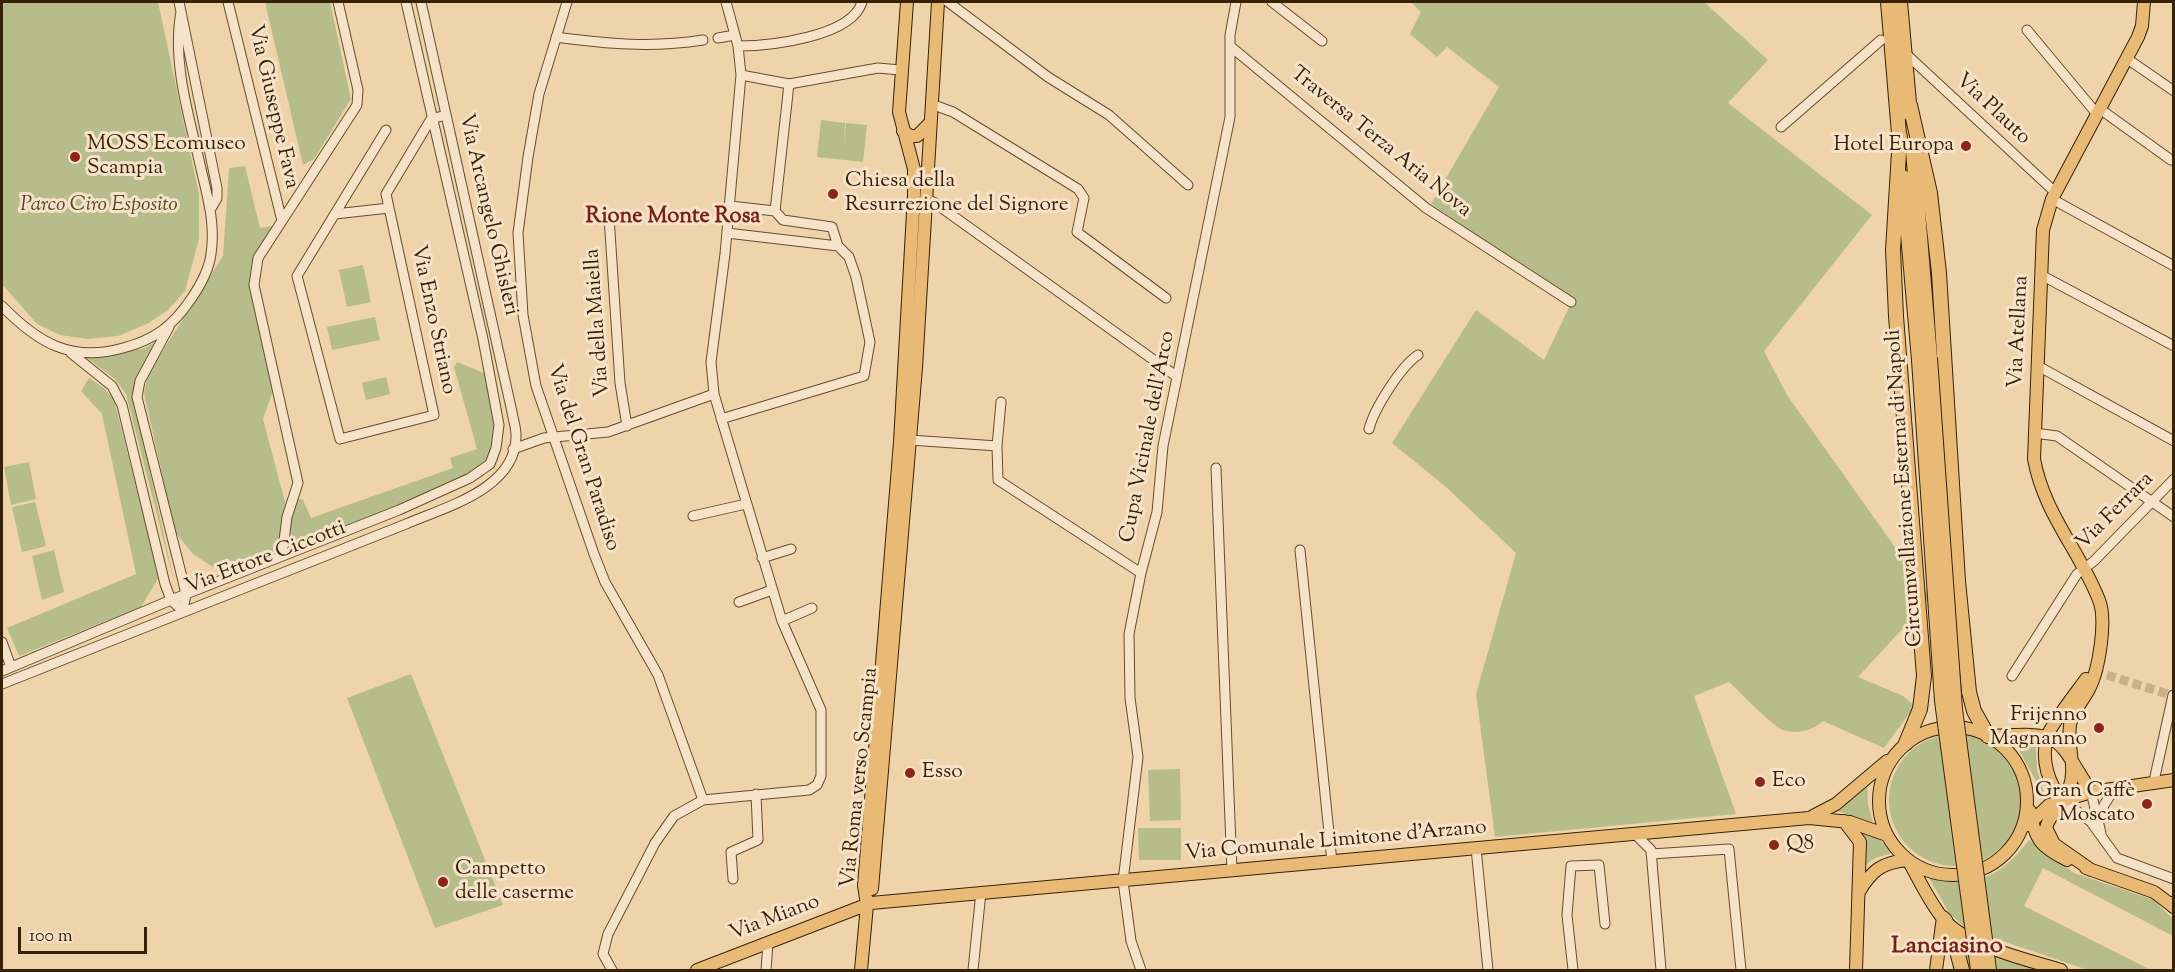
<!DOCTYPE html>
<meta charset="utf-8">
<style>
body{margin:0}
#map{position:relative;width:2175px;height:972px;overflow:hidden;background:#efd3ab;font-family:"Sorts Mill Goudy",serif}
canvas{display:block}
.frame{position:absolute;inset:0;border:3px solid #372205;pointer-events:none}
.scale{position:absolute;left:18px;top:927px;width:129px;height:27px;box-sizing:border-box;border:3px solid #372205;border-top:0;padding-left:8px;font-size:18px;line-height:21px;white-space:nowrap;color:#372205;-webkit-text-stroke:4px #f5e2c8;paint-order:stroke}
</style>
<div id="map">
<canvas width="2175" height="972"></canvas>
<div class="frame"></div>
<div class="scale">100 m</div>
</div>
<script>
const ctx = document.querySelector('canvas').getContext('2d');
ctx.lineJoin = 'round';
function paint(path, color) {
  ctx.fillStyle = color;
  ctx.fill(path, 'evenodd');
}
function strokePath(path, color, width, dash) {
  ctx.strokeStyle = color;
  ctx.lineWidth = width;
  ctx.lineCap = dash ? 'butt' : 'round';
  ctx.setLineDash(dash || []);
  ctx.stroke(path);
}
function drawText(font, color, halo, rows, align = 'center') {
  ctx.font = font + ' "Sorts Mill Goudy",serif';
  ctx.lineWidth = 6;
  ctx.setLineDash([]);
  ctx.textBaseline = 'middle';
  ctx.strokeStyle = halo;
  ctx.fillStyle = color;
  for (const [text, x, y, turn = 0] of rows) {
    ctx.save();
    ctx.translate(x, y);
    ctx.rotate((+turn || 0) * Math.PI / 180);
    ctx.textAlign = isNaN(turn) ? turn : align;
    if (halo) ctx.strokeText(text, 0, 0);
    ctx.fillText(text, 0, 0);
    ctx.restore();
  }
}
paint(new Path2D(`
 M 2,2 L 158,2 L 199,194 L 199,239 L 185,291 L 168,310 L 147,324 L 118,336 L 88,339 L 60,335 L 37,324 L 2,284 Z
 M 265,2 L 330,2 L 351,99 L 314,159 L 303,165 Z
 M 1411,2 L 1704,2 L 1768,60 L 1728,103 L 1872,215 L 1764,351 L 1787,395 L 1931,598 L 1858,677 L 1903,696 L 1915,706 L 1884,748 L 1823,721 C 1814,730 1796,735 1783,730 C 1772,726 1740,692 1729,682 L 1694,696 L 1736,814 L 1495,837 L 1476,694 L 1516,553 L 1446,487 L 1392,443 L 1476,310 L 1544,360 L 1571,303 L 1431,204 L 1499,87 L 1447,47 L 1437,57 L 1410,34 L 1421,12 Z
 M 821,120 L 845,123 L 844,146 L 846,123 L 867,125 L 863,162 L 817,157 Z
 M 245,166 L 260,228 L 274,226 L 257,267 L 259,308 L 276,382 L 263,419 L 285,502 L 279,546 L 267,557 L 222,573 L 193,554 L 175,532 L 144,393 L 148,374 L 223,256 L 229,168 Z
 M 363,265 L 371,302 L 347,307 L 339,270 Z
 M 375,317 L 380,340 L 332,350 L 327,327 Z
 M 158,340 L 133,396 L 175,585 L 126,394 L 115,379 L 87,358 L 145,348 Z
 M 457,362 L 484,373 C 495,417 509,431 481,471 L 294,547 L 288,519 L 298,498 L 303,500 L 311,518 L 453,468 L 450,458 L 477,449 L 454,367 Z
 M 386,377 L 390,394 L 366,400 L 362,383 Z
 M 89,378 L 104,388 L 114,400 L 159,577 L 141,607 L 19,656 L 7,628 L 136,574 L 102,414 L 81,391 Z
 M 29,462 L 36,499 L 11,505 L 4,467 Z
 M 35,502 L 46,546 L 22,552 L 12,507 Z
 M 54,550 L 64,592 L 42,600 L 32,556 Z
 M 411,674 L 503,905 L 435,928 L 347,698 Z
 M1889 800a66 66 0 1 1 132 0a66 66 0 1 1-132 0Z
 M 2015,743 L 2036,747 L 2037,770 L 2044,793 L 2040,795 L 2036,781 Z
 M 1180,769 L 1181,820 L 1150,821 L 1148,770 Z
 M 1867,783 L 1868,804 L 1873,822 L 1837,811 Z
 M 1138,828 L 1181,828 L 1181,860 L 1139,860 Z
 M 1859,829 L 1876,835 L 1893,853 L 1875,858 L 1864,866 L 1862,836 Z
 M 2029,840 L 2074,873 L 2154,900 L 2173,919 L 2173,936 L 2043,868 L 2024,906 L 2151,970 L 2088,970 L 1967,929 L 1949,913 L 1928,876 C 1974,890 2000,878 2029,840 Z
 M 1962,944 L 2039,970 L 1965,970 Z`), '#b6bd8b');
strokePath(new Path2D(`
 M 2094,671 L 2174,696`), '#cab08a', 9, [9, 4.5]);
const minor = new Path2D(`
 M 179,2 L 217,188 L 217,198 L 212,207
 M 228,2 L 282,221
 M 567,2 L 539,94 L 528,157 L 518,233 L 523,315 L 536,386 L 594,554 L 605,582 L 658,675 L 703,800
 M 948,2 L 1048,77 L 1109,115 L 1188,185
 M 1272,2 L 1322,41
 M 2027,30 L 2097,114
 M 556,37 C 607,44 652,48 703,40
 M 718,38 L 735,35
 M 738,46 C 769,46 852,37 862,2
 M 1230,46 L 1426,208 L 1571,302
 M 1905,53 L 2056,193
 M 2126,58 L 2174,91
 M 741,75 L 789,84 L 878,68 L 900,70
 M 931,104 L 953,112 L 1078,189 L 1084,198 L 1077,232 L 1166,298
 M 2100,109 L 2171,160
 M 1781,127 L 1881,40
 M 386,130 L 297,276 L 340,439 L 434,415 L 386,194 L 431,119 L 446,115
 M 925,198 L 935,203 L 1176,376
 M 2052,199 L 2174,266
 M 775,211 L 789,84
 M 335,214 L 389,208
 M 609,217 L 620,383 L 627,426
 M 727,233 L 838,246 L 832,227 L 783,220 L 775,211 L 730,206
 M 2043,276 L 2174,346
 M 2,306 C 37,342 71,363 123,348 C 154,340 173,326 191,299 C 200,286 209,270 211,254 C 216,221 206,192 199,160 C 188,113 172,60 181,12
 M 169,327 L 140,381 L 137,397 L 180,569 L 186,594 L 183,611
 M 71,353 L 112,386 L 122,405 L 165,584 L 171,600 L 183,611
 M 2038,366 L 2174,441
 M 721,419 L 864,376 L 870,342 L 856,277 L 849,257 L 838,246
 M 1369,429 C 1374,409 1401,366 1418,355
 M 2034,433 L 2057,436 L 2174,517
 M 910,440 L 997,446 L 998,480 L 1141,573
 M 997,446 L 1001,402
 M 513,449 L 544,438 L 608,432 L 714,394
 M 1216,468 L 1232,871
 M 693,516 L 746,504
 M 1300,550 L 1332,862
 M 282,556 L 287,517 L 298,483 L 254,285 L 258,258 L 357,105 L 358,90 L 338,2
 M 762,558 L 791,549
 M 739,602 L 772,590
 M 782,621 L 812,608
 M 2,642 L 11,667
 M 2,671 L 171,600 L 399,510 L 470,478 L 490,464 L 496,448 L 499,425 L 483,339 L 406,2
 M 2012,676 L 2077,574 L 2094,561 L 2174,479
 M 2,684 L 406,524 C 445,507 517,489 516,435 C 516,427 513,419 512,412 L 421,2
 M 2154,781 L 2173,695
 M 2091,792 L 2101,833
 M 2064,801 L 2091,822 L 2117,858 L 2174,879
 M 2100,820 L 2104,805 L 2115,788
 M 1635,834 L 1651,850 L 1661,970
 M 1476,848 L 1488,970
 M 1651,854 L 1729,849 L 1741,970
 M 733,879 L 731,852 L 758,840 L 756,794
 M 612,970 L 603,954 L 608,934 L 655,843 L 674,816 L 703,800 L 809,790 L 817,785 L 821,776 L 821,710 L 782,621 L 714,394 L 711,362 L 725,254 L 741,75 L 738,46 L 726,2
 M 766,970 L 768,943
 M 973,970 L 981,892
 M 1141,970 L 1131,941 L 1123,881 L 1138,757 L 1130,698 L 1129,634 L 1141,573 L 1157,512 L 1163,446 L 1230,117 L 1230,35 L 1236,2
 M 1573,970 L 1567,915 L 1571,866 L 1599,865 L 1605,924`);
const major = new Path2D(`
 M 903,131 L 910,136 L 917,136 L 930,123
 M1879 801a74 74 0 1 1 148 0a74 74 0 1 1-148 0Z
 M 1988,736 C 2063,733 2053,731 2091,792
 M 2064,801 C 2048,785 2041,760 2047,737 C 2049,727 2079,689 2086,679
 M 2030,811 C 2035,840 2041,847 2067,860
 M 1813,816 L 1836,804 L 1887,761
 M 1844,821 L 1860,842 L 1856,970
 M 2028,825 L 2049,805 L 2091,792 L 2174,780
 M 2086,868 L 2154,892 L 2174,907
 M 2091,870 L 2054,844 L 2046,828 C 2049,814 2064,804 2069,789 C 2077,768 2067,747 2070,725 C 2072,712 2083,701 2089,689 C 2099,670 2107,620 2099,600 C 2080,551 2044,514 2034,459 L 2043,230 L 2052,199 L 2138,37 L 2142,26 L 2144,2
 M 872,889 L 916,368 L 938,2
 M 1859,892 C 1871,871 1882,862 1908,860 C 1919,879 1930,904 1945,921 C 1968,946 2028,960 2061,970
 M 697,970 L 871,903 L 1809,818 L 1850,822 L 1887,835
 M 861,970 L 867,905 L 864,885 L 900,442 L 914,195 L 914,169 L 899,112 L 907,2
 M 1936,970 L 1943,917`);
const highway = new Path2D(`
 M 1888,2 L 1900,146
 M 1900,2 L 1910,114
 M 1910,105 L 1930,193 L 1939,273 L 1958,581 L 1969,692 L 1974,711 L 1988,736
 M 1900,136 L 1893,250 L 1896,316 L 1924,676 L 1920,709 L 1906,743
 M 1913,151 L 1930,358
 M 1903,177 L 1919,360
 M 2172,904 L 2174,906
 M 1945,920 L 1955,944 L 1962,970`);
strokePath(minor, '#654e2e', 11);
strokePath(major, '#372205', 14);
strokePath(highway, '#372205', 16);
strokePath(minor, '#f5e2c8', 9);
strokePath(major, '#e8ba76', 12);
strokePath(highway, '#e8ba76', 14);
const highwayBridge = new Path2D(`
 M 1930,358 L 1955,709 L 1989,970
 M 1919,360 L 1942,701 L 1978,970`);
strokePath(highwayBridge, '#372205', 16, []);
strokePath(highwayBridge, '#e8ba76', 14);
for (const [x, y, r, color] of [
 [1966,146,6,"#8f2418"],
 [75,157,6,"#8f2418"],
 [833,194,6,"#8f2418"],
 [2099,728,6,"#8f2418"],
 [910,773,6,"#8f2418"],
 [1760,782,6,"#8f2418"],
 [2147,804,6,"#8f2418"],
 [1774,845,6,"#8f2418"],
 [443,882,6,"#8f2418"]
]) {
  const dot = new Path2D();
  dot.arc(x, y, r, 0, 2 * Math.PI);
  ctx.fillStyle = color;
  ctx.fill(dot);
  strokePath(dot, '#f5e2c8', 2);
}
drawText('21px', '#372205', '#f5e2c8', [
 ["Via Giuseppe Fava",272,107,77],
 ["Via Plauto",1992,110,43],
 ["Traversa Terza Aria Nova",1380,143,39],
 ["Via Arcangelo Ghisleri",487,215,77],
 ["Via Enzo Striano",432,320,78],
 ["Via della Maiella",599,323,-94],
 ["Via Atellana",2020,332,-87],
 ["Cupa Vicinale dell'Arco",1149,437,-79],
 ["Via del Gran Paradiso",582,458,72],
 ["Circumvallazione Esterna di Napoli",1906,488,-94],
 ["Via Ferrara",2116,512,-45],
 ["Via Ettore Ciccotti",266,559,-21],
 ["Via Roma verso Scampia",861,778,-84],
 ["Via Comunale Limitone d'Arzano",1336,842,-5],
 ["Via Miano",775,919,-21]
]);
drawText('21px', '#372205', '#f5e2c8', [
 ["MOSS Ecomuseo",87,145],
 ["Scampia",87,169],
 ["Hotel Europa",1954,146,"right"],
 ["Chiesa della",845,182],
 ["Resurrezione del Signore",845,206],
 ["Frijenno",2087,716,"right"],
 ["Magnanno",2087,740,"right"],
 ["Esso",922,773],
 ["Eco",1772,782],
 ["Gran Caffè",2135,792,"right"],
 ["Moscato",2135,816,"right"],
 ["Q8",1786,845],
 ["Campetto",455,870],
 ["delle caserme",455,894]
], 'left');
drawText('italic 21px', '#574926', '#f5e2c8', [
 ["Parco Ciro Esposito",99,206]
]);
drawText('bold 22px', '#7a1f14', '#f5e2c8', [
 ["Rione Monte Rosa",673,218]
]);
drawText('bold 24px', '#7a1f14', '#f5e2c8', [
 ["Lanciasino",1947,948]
]);
</script>
